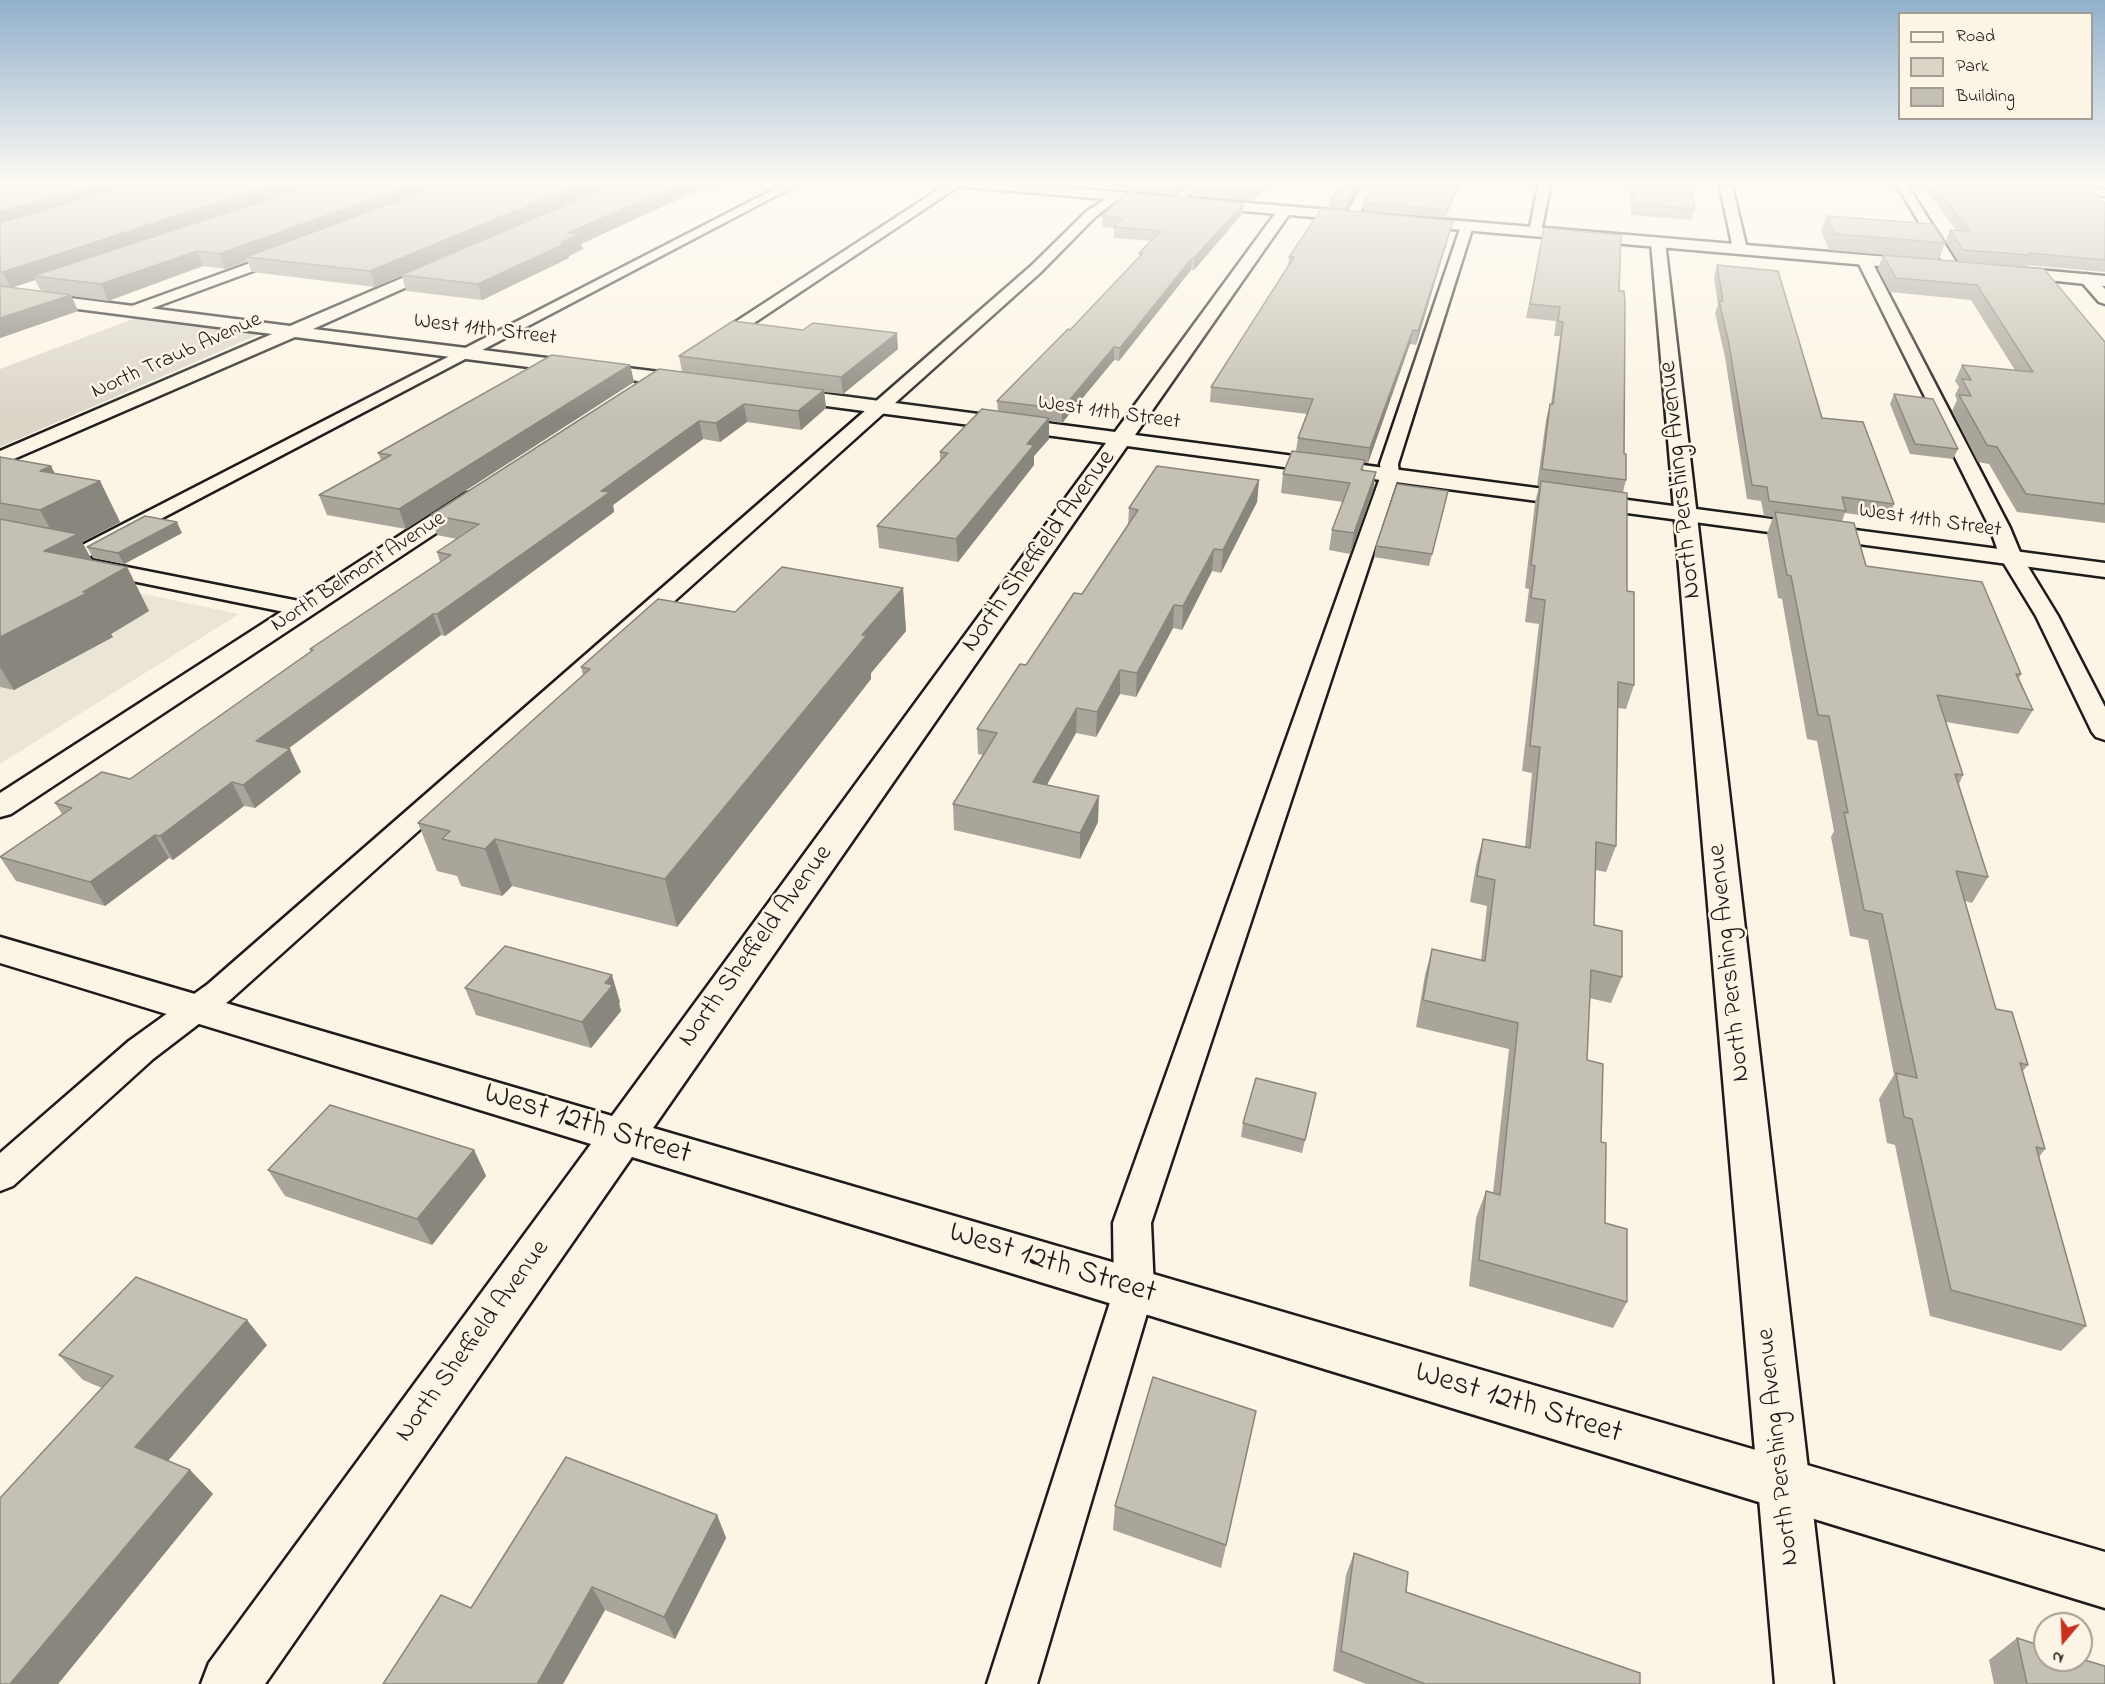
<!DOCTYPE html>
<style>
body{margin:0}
#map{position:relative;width:2105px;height:1684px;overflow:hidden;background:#fcf5e5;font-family:"Indie Flower",sans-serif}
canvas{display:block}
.legend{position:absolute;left:1898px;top:12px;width:195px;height:108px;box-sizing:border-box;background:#fcf5e5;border:2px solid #a29e95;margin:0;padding:8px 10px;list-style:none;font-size:18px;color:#1c1c1c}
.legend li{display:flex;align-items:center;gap:12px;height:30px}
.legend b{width:30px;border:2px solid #a29e95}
.north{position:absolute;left:2033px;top:1612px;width:60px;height:60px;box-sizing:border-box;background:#fcf5e5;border:2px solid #a29e95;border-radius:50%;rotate:199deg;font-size:16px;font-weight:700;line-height:24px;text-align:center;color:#1c1c1c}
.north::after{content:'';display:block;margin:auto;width:21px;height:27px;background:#c8321e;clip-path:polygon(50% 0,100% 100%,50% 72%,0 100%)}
</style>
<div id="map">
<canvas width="2105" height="1684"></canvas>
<ul class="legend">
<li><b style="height:8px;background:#fcf5e5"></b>Road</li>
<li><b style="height:16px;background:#dbd5c8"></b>Park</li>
<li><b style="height:16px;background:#c4c0b3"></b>Building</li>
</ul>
<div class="north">N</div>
</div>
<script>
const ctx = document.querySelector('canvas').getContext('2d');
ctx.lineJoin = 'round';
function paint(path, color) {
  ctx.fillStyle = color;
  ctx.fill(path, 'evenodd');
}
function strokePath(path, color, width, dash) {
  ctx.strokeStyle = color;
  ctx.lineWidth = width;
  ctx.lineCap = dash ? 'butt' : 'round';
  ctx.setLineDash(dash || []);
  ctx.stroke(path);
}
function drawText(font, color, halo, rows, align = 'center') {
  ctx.font = font + ' "Indie Flower",sans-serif';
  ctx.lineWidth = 5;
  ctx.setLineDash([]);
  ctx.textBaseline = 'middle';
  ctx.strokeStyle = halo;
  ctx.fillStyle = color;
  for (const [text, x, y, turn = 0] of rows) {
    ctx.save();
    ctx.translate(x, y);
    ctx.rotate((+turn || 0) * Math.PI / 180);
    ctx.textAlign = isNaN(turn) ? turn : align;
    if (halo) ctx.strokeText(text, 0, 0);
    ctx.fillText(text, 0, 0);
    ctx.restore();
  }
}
paint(new Path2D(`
 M 0,564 L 239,614 L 0,764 Z`), '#ebe5d6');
paint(new Path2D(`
 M 141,316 L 262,333 L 0,447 L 0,369 Z`), '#dbd5c8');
const service = new Path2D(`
 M 788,182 L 802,182 L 73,565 L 66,567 L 59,565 L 55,561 L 59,557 Z
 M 1190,182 L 1202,182 L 1181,203 L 1173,203 L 1173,199 Z
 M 1539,182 L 1551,182 L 1541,232 L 1535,236 L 1529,232 Z
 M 1895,182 L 1905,182 L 1960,268 L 1958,271 L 1948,271 Z
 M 2086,189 L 2105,190 L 2105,196 L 2082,194 L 2082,190 Z
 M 1116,193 L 1120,194 L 1120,198 L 1095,217 L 1041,272 L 230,1000 L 153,1059 L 13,1186 L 0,1191 L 0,1153 L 129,1041 L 208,984 L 1031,266 L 1087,211 Z
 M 1467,222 L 1473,226 L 1398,464 L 1399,475 L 1151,1223 L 1154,1290 L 1037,1684 L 987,1684 L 1114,1290 L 1113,1223 L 1381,475 L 1380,464 L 1461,226 Z
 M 286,250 L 291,251 L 293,254 L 291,257 L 139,313 L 134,314 L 127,310 L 129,307 Z
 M 1864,256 L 1871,260 L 2010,528 L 2022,557 L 2058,616 L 2105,707 L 2105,740 L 2096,737 L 2092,732 L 2036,616 L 2000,557 L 1990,528 L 1857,260 Z
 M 91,560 L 304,602 L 312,604 L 315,609 L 312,614 L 304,616 L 83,571 L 80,566 L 83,561 Z`);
const minor = new Path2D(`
 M 950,182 L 965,182 L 712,351 L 700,351 L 697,347 Z
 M 1365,182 L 1377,182 L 1356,219 L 1346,219 L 1344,216 Z
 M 1285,206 L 1292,210 L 1135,435 L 2105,563 L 2105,577 L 1127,446 L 653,1128 L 2105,1552 L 2105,1608 L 632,1157 L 265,1684 L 201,1684 L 209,1663 L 591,1144 L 0,963 L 0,937 L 612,1116 L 1106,443 L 781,400 L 774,398 L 771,394 L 774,390 L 781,388 L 1115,432 L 1280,207 Z
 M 444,260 L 452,265 L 449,268 L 313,329 L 692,376 L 699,378 L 702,382 L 699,386 L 692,388 L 295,337 L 0,465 L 0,451 L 272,334 L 0,299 L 0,289 L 290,326 Z
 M 2087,274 L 2093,276 L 2105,289 L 2105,304 L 2099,302 L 2079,279 Z
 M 472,492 L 480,494 L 483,499 L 480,504 L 11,814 L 0,817 L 0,793 L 464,494 Z`);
const tertiary = new Path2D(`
 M 1719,182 L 1731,182 L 1747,249 L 1745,252 L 1740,253 L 1733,249 Z
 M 1658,238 L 1665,242 L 1833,1684 L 1775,1684 L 1651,242 Z`);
const primary = new Path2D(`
 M 949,182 L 999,182 L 1924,260 L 1932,265 L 1924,270 L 955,186 Z
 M 2005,267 L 2105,276 L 2105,286 L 1999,275 L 1997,272 Z`);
strokePath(service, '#1c1c1c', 5);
strokePath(minor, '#1c1c1c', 5);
strokePath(tertiary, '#1c1c1c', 5);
strokePath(primary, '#1c1c1c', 5);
paint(service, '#fcf5e5');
paint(minor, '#fcf5e5');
paint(tertiary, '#fcf5e5');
paint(primary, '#fcf5e5');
paint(new Path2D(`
 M 0,182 L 727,182 L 711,189 L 703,188 L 581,244 L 583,249 L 569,256 L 569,258 L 482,300 L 406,291 L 402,276 L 375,287 L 252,272 L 247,261 L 225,269 L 203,266 L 108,301 L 71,296 L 78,311 L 0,338 ZM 35,280 L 41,291 L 11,288 Z
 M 1063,182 L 1187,182 L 1174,195 L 1139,192 L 1134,191 L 1134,189 L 1063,183 Z
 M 1270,182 L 1253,201 L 1191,196 L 1192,187 Z
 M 1343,182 L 1362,182 L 1346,209 L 1329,208 L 1330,200 Z
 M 1377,182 L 1461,182 L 1445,218 L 1363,211 L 1364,203 Z
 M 1630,182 L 1690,182 L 1695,209 L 1691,220 L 1631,215 Z
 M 1920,182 L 2083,182 L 2104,203 L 2105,203 L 2105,272 L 2027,265 L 2026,267 L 1958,261 L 1946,241 L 1950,230 L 1956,230 Z
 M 2086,182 L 2105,182 L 2105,188 L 2092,187 Z
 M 1243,213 L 1194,270 L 1191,270 L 1119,361 L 1114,360 L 1062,423 L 1049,421 L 1049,439 L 1034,456 L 1034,465 L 958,562 L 879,548 L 877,526 L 940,461 L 940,452 L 998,411 L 997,401 L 1070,330 L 1139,258 L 1139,253 L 1151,241 L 1114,238 L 1114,228 L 1102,227 L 1102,216 Z
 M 1827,216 L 1945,243 L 1939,260 L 1829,250 L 1821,231 Z
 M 1453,221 L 1450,232 L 1416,345 L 1410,344 L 1368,463 L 1364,463 L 1363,470 L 1373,491 L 1350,554 L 1329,550 L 1332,530 L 1343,502 L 1281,493 L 1283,474 L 1296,451 L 1298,438 L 1307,414 L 1210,402 L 1211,387 L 1288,268 L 1289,257 Z
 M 1544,228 L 1619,291 L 1624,454 L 1626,480 L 1623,492 L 1627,591 L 1634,685 L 1626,709 L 1618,708 L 1616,846 L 1606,872 L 1595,870 L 1594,925 L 1622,977 L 1611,1003 L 1589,998 L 1587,1060 L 1601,1142 L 1605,1223 L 1627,1302 L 1613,1328 L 1469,1286 L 1476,1218 L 1486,1191 L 1493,1193 L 1509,1049 L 1416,1027 L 1425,975 L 1432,949 L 1481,960 L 1487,906 L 1470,902 L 1476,865 L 1483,839 L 1525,847 L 1532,773 L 1522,771 L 1539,624 L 1525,622 L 1529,589 L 1525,588 L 1535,503 L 1539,486 L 1537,486 L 1546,420 L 1550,404 L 1551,404 L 1560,336 L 1554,336 L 1556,321 L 1526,318 Z
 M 1883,255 L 2044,269 L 2105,342 L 2105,523 L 2017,512 L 1989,464 L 1978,462 L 1952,411 L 1957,400 L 1955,395 L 1959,387 L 1955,381 L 1962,365 L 2015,370 L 1971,300 L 1890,292 L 1878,269 Z
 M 1717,265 L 1822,418 L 1894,504 L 1888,519 L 1845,513 L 1842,521 L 1866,566 L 2021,674 L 2019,678 L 2033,710 L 2018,734 L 1946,722 L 1963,775 L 1959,784 L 1988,877 L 1972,903 L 1965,901 L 1996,1009 L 2028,1065 L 2022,1072 L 2045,1149 L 2039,1157 L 2086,1326 L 2061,1351 L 1930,1316 L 1895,1145 L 1887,1143 L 1879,1099 L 1894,1075 L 1868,940 L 1850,936 L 1831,837 L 1834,831 L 1817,741 L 1807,739 L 1782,599 L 1778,598 L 1767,534 L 1773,517 L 1764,516 L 1761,501 L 1747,499 L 1725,357 L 1715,313 L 1718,305 L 1714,277 Z
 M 898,349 L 843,394 L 824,392 L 826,408 L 801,430 L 747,422 L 720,442 L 703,439 L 613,505 L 614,512 L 445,636 L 441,635 L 288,749 L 301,772 L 255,808 L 244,806 L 173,860 L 169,858 L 105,906 L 16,881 L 0,857 L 62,814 L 55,803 L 130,779 L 311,652 L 310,649 L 440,562 L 437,552 L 457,539 L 437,535 L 431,515 L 682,372 L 679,356 Z
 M 630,365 L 634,382 L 406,529 L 327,515 L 319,495 L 381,460 L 378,453 Z
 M 1894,394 L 1958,449 L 1953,459 L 1910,454 L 1890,404 Z
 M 0,457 L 51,466 L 54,473 L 100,481 L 120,522 L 82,542 L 92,560 L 127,567 L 149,611 L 111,634 L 113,637 L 14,690 L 0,687 Z
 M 1259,480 L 1257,502 L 1221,573 L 1212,571 L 1182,630 L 1173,628 L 1136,697 L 1120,694 L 1096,737 L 1076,733 L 1047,785 L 1098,822 L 1080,859 L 954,830 L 953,804 L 983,755 L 978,754 L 977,729 L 1082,594 L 1128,525 L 1129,508 Z
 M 1448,491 L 1429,566 L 1374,557 L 1376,546 Z
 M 182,533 L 124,564 L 93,558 L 87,547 Z
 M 903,588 L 906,631 L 871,673 L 871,679 L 677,927 L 512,886 L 502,896 L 461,886 L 457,876 L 437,871 L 418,823 L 583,675 L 581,667 L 735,612 Z
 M 465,988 L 620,1002 L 619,1003 L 621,1011 L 591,1048 L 476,1015 Z
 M 1313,1107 L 1302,1153 L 1241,1137 L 1243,1123 Z
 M 474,1150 L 486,1176 L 432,1245 L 285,1196 L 268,1170 Z
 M 267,1345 L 168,1461 L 190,1470 L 213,1494 L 58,1684 L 0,1684 L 102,1388 L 83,1380 L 59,1355 Z
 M 1251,1435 L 1221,1568 L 1113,1530 L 1115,1506 Z
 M 717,1515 L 726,1538 L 675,1639 L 605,1610 L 563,1684 L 383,1684 L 471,1608 Z
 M 1354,1553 L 1406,1592 L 1640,1684 L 1366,1684 L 1333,1671 L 1346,1575 Z
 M 2017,1638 L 2105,1684 L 1994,1684 L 1989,1660 Z`), '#a9a59a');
paint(new Path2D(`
 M 106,182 L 158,182 L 0,228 L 0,212 Z
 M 281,182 L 327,182 L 33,276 L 35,280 L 11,288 L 3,272 Z
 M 419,182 L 460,182 L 246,257 L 247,261 L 225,269 L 219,254 Z
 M 585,182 L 620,182 L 401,275 L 402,276 L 375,287 L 370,271 Z
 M 685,182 L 702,182 L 703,188 L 581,244 L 583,249 L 569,256 L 569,258 L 482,300 L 478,284 L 568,233 Z
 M 710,182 L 727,182 L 711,189 Z
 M 1178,182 L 1187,182 L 1174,195 L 1175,185 Z
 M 1263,182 L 1270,182 L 1253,201 L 1254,192 Z
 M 1359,182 L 1362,182 L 1346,209 L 1347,202 Z
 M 1459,182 L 1461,182 L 1445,218 L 1447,210 Z
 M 1244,203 L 1243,213 L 1194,270 L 1194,258 Z
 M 1453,221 L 1450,232 L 1416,345 L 1418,331 Z
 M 197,251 L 203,266 L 108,301 L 101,284 Z
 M 1192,258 L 1191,270 L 1119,361 L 1120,348 Z
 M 71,295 L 78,311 L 0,338 L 0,318 Z
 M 1413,330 L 1410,344 L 1368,463 L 1370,448 Z
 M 897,333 L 898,349 L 843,394 L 841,377 Z
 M 1114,347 L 1114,360 L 1062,423 L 1062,409 Z
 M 630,365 L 634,382 L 406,529 L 399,509 Z
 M 824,390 L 826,408 L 801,430 L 798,411 Z
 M 744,404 L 747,422 L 720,442 L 716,423 Z
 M 1049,418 L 1049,439 L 1034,456 L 1034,465 L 958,562 L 956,539 L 1027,444 Z
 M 699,421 L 703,439 L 613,505 L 614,512 L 445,636 L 437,614 L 601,491 Z
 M 51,466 L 67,497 L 100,481 L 120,522 L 82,542 L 101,577 L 44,551 L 58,544 L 40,510 L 40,471 Z
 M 1376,472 L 1373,491 L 1350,554 L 1354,533 Z
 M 1259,480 L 1257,502 L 1221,573 L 1223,550 Z
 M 177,522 L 182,533 L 124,564 L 118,553 Z
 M 1214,549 L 1212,571 L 1182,630 L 1183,606 Z
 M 127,567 L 149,611 L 111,634 L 113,637 L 14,690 L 0,667 L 0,637 Z
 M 903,588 L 906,631 L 871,673 L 871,679 L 677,927 L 665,879 L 862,635 Z
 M 1174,605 L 1173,628 L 1136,697 L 1137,673 Z
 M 433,614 L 441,635 L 267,764 L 256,741 Z
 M 1120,670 L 1120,694 L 1096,737 L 1097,712 Z
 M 1077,708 L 1076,733 L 1034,807 L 1033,782 Z
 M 290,749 L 301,772 L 255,808 L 243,785 Z
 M 232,782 L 244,806 L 173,860 L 160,836 Z
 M 1099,796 L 1098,822 L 1080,859 L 1080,833 Z
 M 155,835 L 169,858 L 105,906 L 90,882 Z
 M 495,839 L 512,886 L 502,896 L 485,849 Z
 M 612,975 L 620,1002 L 619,1003 L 621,1011 L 591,1048 L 582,1022 L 605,983 Z
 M 474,1150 L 486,1176 L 432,1245 L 417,1219 Z
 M 247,1320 L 267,1345 L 159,1471 L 135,1447 Z
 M 190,1470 L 213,1494 L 58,1684 L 10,1684 Z
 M 717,1515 L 726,1538 L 675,1639 L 664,1617 Z
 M 592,1587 L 605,1610 L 563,1684 L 537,1684 Z`), '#89867d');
const building = new Path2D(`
 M 0,182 L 106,182 L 0,212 Z
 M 141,182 L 281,182 L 3,272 L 0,272 L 0,223 Z
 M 322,182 L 419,182 L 219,254 L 197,251 L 101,284 L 33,276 Z
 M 449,182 L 585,182 L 370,271 L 246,257 Z
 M 620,182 L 685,182 L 568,233 L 579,234 L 561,243 L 566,243 L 478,284 L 401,275 Z
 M 1136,182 L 1178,182 L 1175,185 Z
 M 1197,182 L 1263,182 L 1254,192 L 1192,187 Z
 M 1343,182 L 1359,182 L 1347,202 L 1330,200 Z
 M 1377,182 L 1459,182 L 1447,210 L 1364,203 Z
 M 1633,182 L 1690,182 L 1695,209 L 1634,204 Z
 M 1931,182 L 2083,182 L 2104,203 L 2105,203 L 2105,260 L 2030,253 L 2031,255 L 1963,250 L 1950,230 L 1970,231 Z
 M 1127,193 L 1244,203 L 1194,258 L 1192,258 L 1120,348 L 1114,347 L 1062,409 L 997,401 L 1068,329 L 1070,330 L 1143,253 L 1139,253 L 1161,231 L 1114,227 L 1123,218 L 1102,216 Z
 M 1322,208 L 1453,221 L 1418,331 L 1413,330 L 1370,448 L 1298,438 L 1313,399 L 1211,387 L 1294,257 L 1289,257 Z
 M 1827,216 L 1933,224 L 1945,243 L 1835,234 Z
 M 1544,228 L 1621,235 L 1619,291 L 1624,291 L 1625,304 L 1624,454 L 1626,454 L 1626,480 L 1542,469 L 1550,404 L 1553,404 L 1563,322 L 1558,321 L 1560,307 L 1530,304 Z
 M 1883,255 L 2044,269 L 2105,342 L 2105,504 L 2026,494 L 1997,447 L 1987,445 L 1959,395 L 1971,396 L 1962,379 L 1971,380 L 1962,365 L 2033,372 L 1977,285 L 1896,278 Z
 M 1717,265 L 1778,271 L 1822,418 L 1863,422 L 1894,504 L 1842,497 L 1846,511 L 1769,501 L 1767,487 L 1752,485 L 1729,344 L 1719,301 L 1723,301 Z
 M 0,286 L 71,295 L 0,318 Z
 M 733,321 L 803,330 L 813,323 L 897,333 L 841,377 L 679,356 Z
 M 552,355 L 630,365 L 399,509 L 319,495 L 391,455 L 378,453 Z
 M 659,369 L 824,390 L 798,411 L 744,404 L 716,423 L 699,421 L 601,491 L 610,492 L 437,614 L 433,614 L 256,741 L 290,749 L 243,785 L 232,782 L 160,836 L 155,835 L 90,882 L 0,857 L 72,808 L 55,803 L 102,772 L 130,779 L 313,650 L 310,649 L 451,555 L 437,552 L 479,524 L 431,515 Z
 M 1894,394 L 1933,399 L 1958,449 L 1915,444 Z
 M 982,409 L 1049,418 L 1027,444 L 1034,445 L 956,539 L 877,526 L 948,453 L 940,452 Z
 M 1292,451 L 1365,460 L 1361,470 L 1376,472 L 1354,533 L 1332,530 L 1350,483 L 1283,474 Z
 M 0,457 L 51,466 L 40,471 L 100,481 L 40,510 L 0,503 Z
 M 1157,466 L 1259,480 L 1223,550 L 1214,549 L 1183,606 L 1174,605 L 1137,673 L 1120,670 L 1097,712 L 1077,708 L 1033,782 L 1099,796 L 1080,833 L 953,804 L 997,733 L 977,729 L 1020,664 L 1026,665 L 1074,593 L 1082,594 L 1138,510 L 1129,508 Z
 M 1541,481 L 1627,493 L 1627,591 L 1634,592 L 1634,685 L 1618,682 L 1616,846 L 1596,842 L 1594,925 L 1622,931 L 1622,977 L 1591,970 L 1587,1060 L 1603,1064 L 1601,1142 L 1606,1143 L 1605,1223 L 1627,1229 L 1627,1302 L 1479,1260 L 1486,1191 L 1500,1195 L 1518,1023 L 1423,1000 L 1432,949 L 1485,961 L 1495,880 L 1477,876 L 1483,839 L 1530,848 L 1540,747 L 1530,746 L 1545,600 L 1531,598 L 1535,566 L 1531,565 Z
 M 1397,484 L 1448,491 L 1432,554 L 1376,546 Z
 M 1775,512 L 1854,523 L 1866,566 L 1982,582 L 2021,674 L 2016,674 L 2033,710 L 1937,695 L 1963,775 L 1955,774 L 1988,877 L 1956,871 L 1996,1009 L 2012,1012 L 2028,1065 L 2020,1063 L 2045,1149 L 2036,1147 L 2086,1326 L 1951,1290 L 1912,1119 L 1904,1117 L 1896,1073 L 1917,1078 L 1882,914 L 1864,910 L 1844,812 L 1848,813 L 1829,716 L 1818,715 L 1791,576 L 1787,575 Z
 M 145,516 L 177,522 L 118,553 L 87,547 Z
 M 0,519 L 78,534 L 44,551 L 127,567 L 83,592 L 89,592 L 0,637 Z
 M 782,567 L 903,588 L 862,635 L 867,635 L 665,879 L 495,839 L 485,849 L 442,839 L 450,831 L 418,823 L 590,669 L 581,667 L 658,599 L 735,612 Z
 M 505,946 L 612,975 L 605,983 L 613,985 L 582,1022 L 465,988 Z
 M 1256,1078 L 1316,1093 L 1305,1140 L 1243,1123 Z
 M 330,1105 L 474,1150 L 417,1219 L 268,1170 Z
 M 136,1277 L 247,1320 L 135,1447 L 190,1470 L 10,1684 L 0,1684 L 0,1498 L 113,1376 L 59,1355 Z
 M 1153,1377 L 1256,1411 L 1226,1545 L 1115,1506 Z
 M 566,1457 L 717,1515 L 664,1617 L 592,1587 L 537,1684 L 383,1684 L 441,1595 L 471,1608 Z
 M 1354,1553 L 1408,1572 L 1406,1592 L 1640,1673 L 1640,1684 L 1425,1684 L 1341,1651 Z
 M 2017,1638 L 2045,1647 L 2045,1660 L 2081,1660 L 2081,1659 L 2105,1666 L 2105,1684 L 2027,1684 Z`);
paint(building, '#c4c0b3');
strokePath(building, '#89867d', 1.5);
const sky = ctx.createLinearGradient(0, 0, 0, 418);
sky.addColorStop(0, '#91b0cc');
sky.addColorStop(0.44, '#fefaf3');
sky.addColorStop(1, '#fefaf300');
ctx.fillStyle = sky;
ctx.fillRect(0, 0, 2105, 418);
drawText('22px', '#1c1c1c', '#fcf5e5', [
 ["West 11th Street",485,331,7],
 ["North Traub Avenue",177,357,-24],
 ["West 11th Street",1109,414,8],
 ["West 11th Street",1930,522,8],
 ["North Belmont Avenue",359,573,-33]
]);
drawText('26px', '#1c1c1c', '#fcf5e5', [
 ["North Pershing Avenue",1682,480,-96],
 ["North Sheffield Avenue",1040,552,-54],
 ["North Sheffield Avenue",757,947,-54],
 ["North Pershing Avenue",1731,963,-96],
 ["North Sheffield Avenue",474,1342,-54],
 ["North Pershing Avenue",1780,1447,-96]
]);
drawText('32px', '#1c1c1c', '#fcf5e5', [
 ["West 12th Street",587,1126,17],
 ["West 12th Street",1052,1265,17],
 ["West 12th Street",1518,1405,17]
]);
</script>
